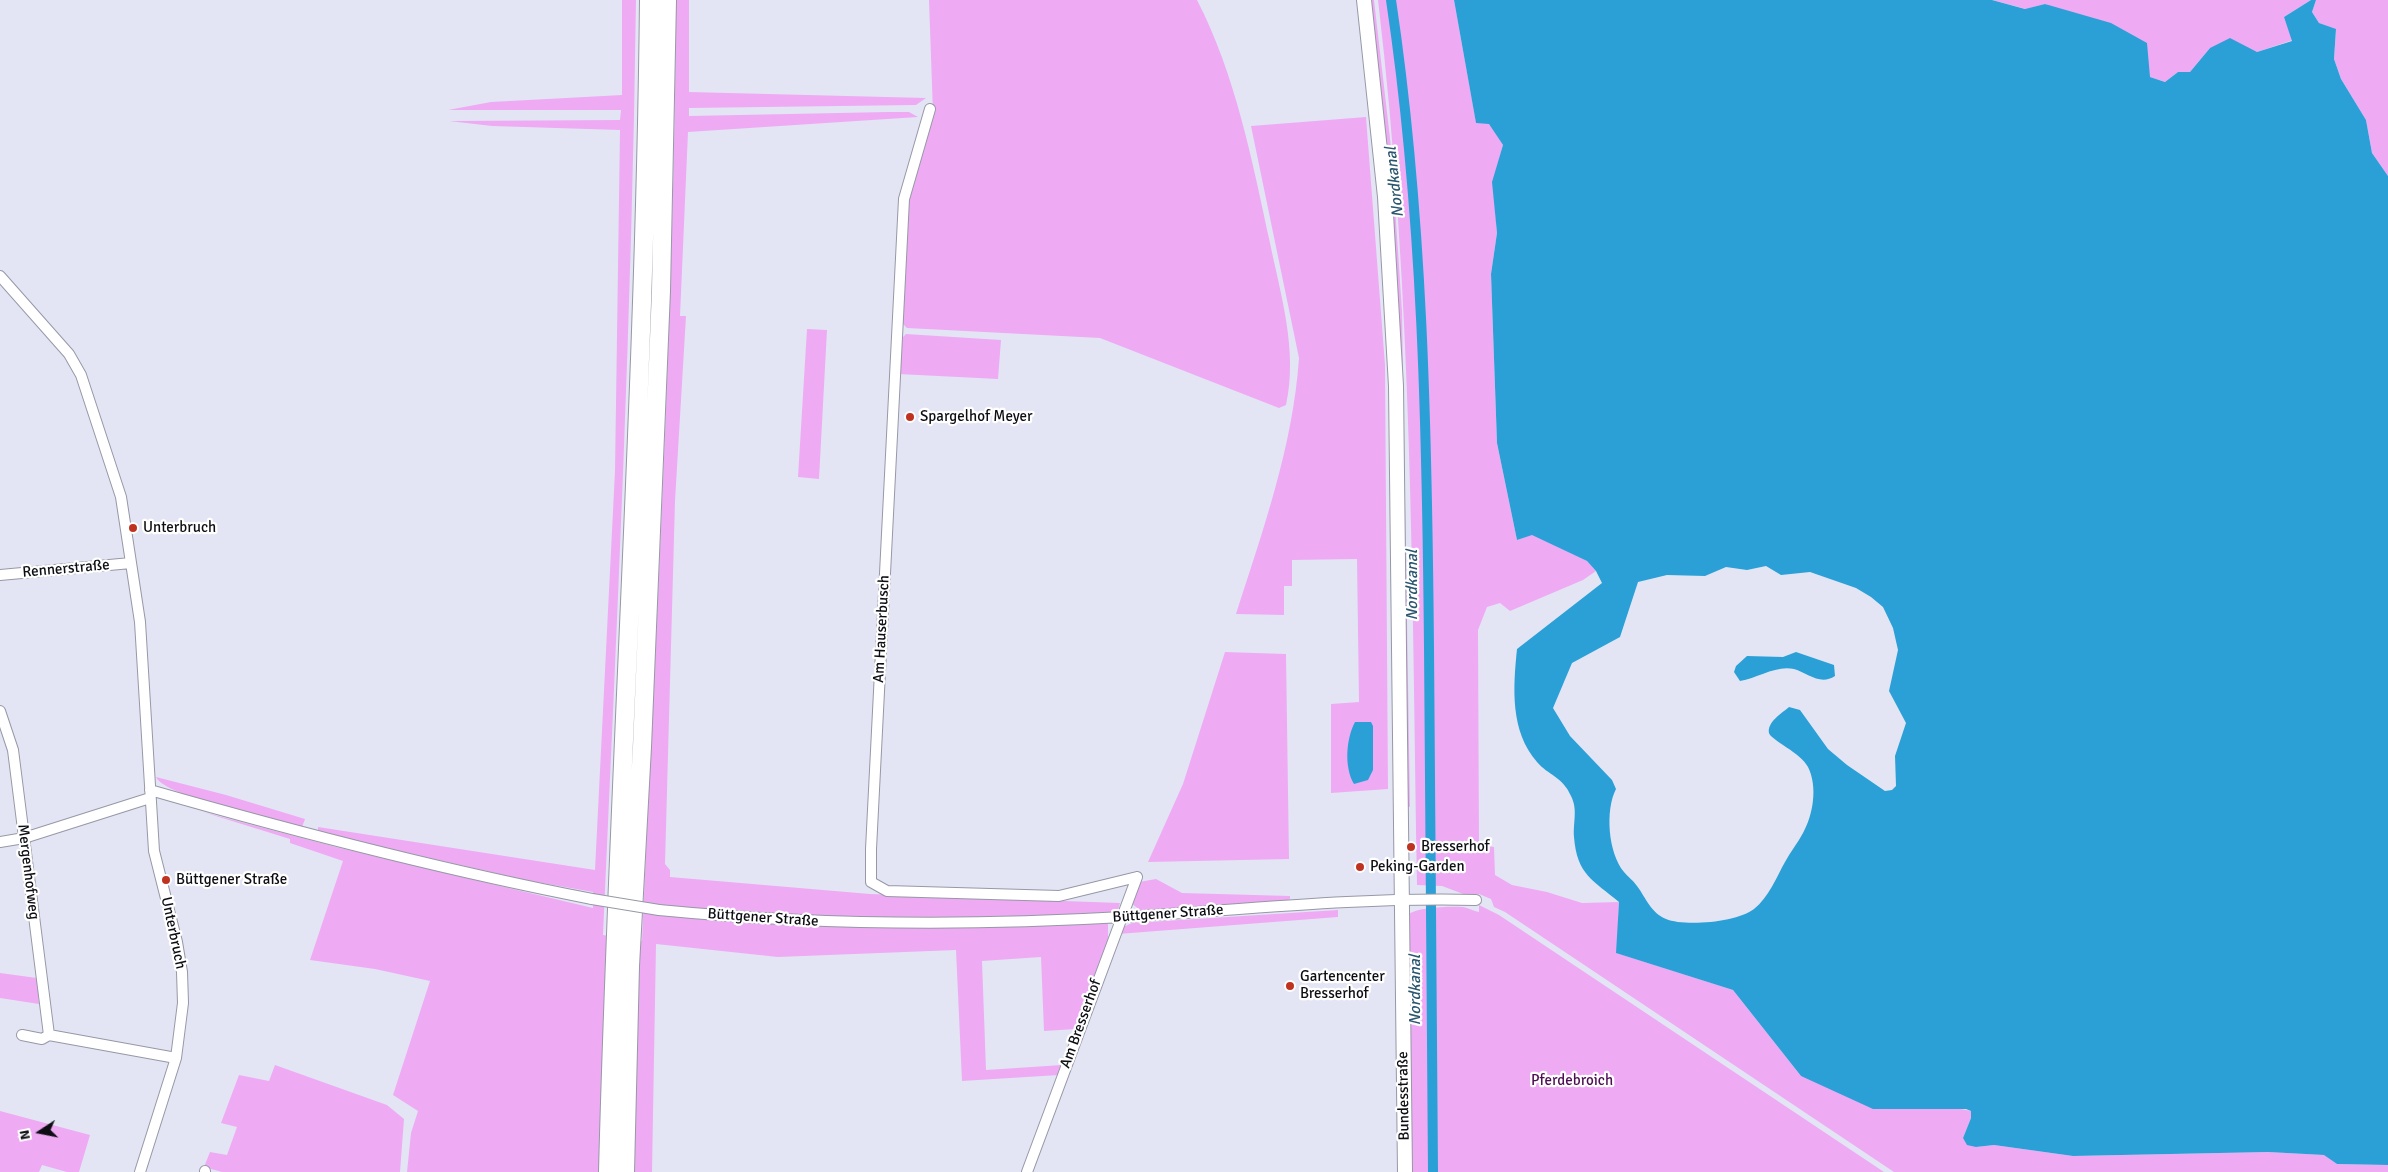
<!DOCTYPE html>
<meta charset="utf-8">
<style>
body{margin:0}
#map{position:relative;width:2388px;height:1172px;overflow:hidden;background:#e3e5f4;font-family:Signika,sans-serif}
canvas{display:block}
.north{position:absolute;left:15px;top:1107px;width:50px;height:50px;-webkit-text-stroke:4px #fff;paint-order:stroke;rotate:259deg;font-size:14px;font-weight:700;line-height:20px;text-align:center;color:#0d0e13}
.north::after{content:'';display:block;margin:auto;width:18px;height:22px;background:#0d0e13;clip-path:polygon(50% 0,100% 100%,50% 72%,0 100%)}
</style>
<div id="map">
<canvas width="2388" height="1172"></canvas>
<div class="north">N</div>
</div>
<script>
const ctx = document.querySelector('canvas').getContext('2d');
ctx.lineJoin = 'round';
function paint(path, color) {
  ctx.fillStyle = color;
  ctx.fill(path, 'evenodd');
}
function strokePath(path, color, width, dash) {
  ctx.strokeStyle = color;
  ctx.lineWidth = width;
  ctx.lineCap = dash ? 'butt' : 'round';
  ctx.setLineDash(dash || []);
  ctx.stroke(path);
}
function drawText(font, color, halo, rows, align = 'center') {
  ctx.font = font + ' Signika,sans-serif';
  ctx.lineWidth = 4.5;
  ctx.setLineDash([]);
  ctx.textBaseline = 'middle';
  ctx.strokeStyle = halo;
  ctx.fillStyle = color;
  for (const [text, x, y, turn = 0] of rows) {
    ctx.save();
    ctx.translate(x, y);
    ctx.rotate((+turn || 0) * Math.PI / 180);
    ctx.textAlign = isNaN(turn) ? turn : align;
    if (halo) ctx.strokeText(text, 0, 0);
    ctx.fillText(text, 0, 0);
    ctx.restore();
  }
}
paint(new Path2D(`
 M 622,0 L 636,0 C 632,312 617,623 603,935 L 642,941 C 656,628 674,314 676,0 L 689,0 L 689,92 L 926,98 L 916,105 L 689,108 L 689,116 L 888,112 L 909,112 L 918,117 L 688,132 L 680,316 L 686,316 L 675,501 L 665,864 L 670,870 L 670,877 L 870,894 L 1120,903 L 1118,910 L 1108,923 L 1108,938 L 1104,953 L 1076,1029 L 1044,1031 L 1041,957 L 982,961 L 986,1070 L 1062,1065 L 1059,1075 L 962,1081 L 956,950 L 778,957 L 656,944 L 652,1172 L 407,1172 L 411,1133 L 418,1111 L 393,1095 L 430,981 L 375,969 L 310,960 L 343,861 L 290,843 L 290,839 L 203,812 L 336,847 L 593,908 L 593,892 L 525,880 L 330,835 L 318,831 L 318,827 L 595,870 L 615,471 L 620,130 L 492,126 L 449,121 L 620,120 L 621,110 L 448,110 L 491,102 L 622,95 Z
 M 929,0 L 1197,0 C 1236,76 1252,160 1270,243 C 1281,296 1298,351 1286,405 L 1279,408 L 1100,338 L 907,328 L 901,322 L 908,199 L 933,113 Z
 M 1370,0 L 1374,0 L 1391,147 L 1402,311 L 1410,807 L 1407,806 L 1394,245 L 1387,147 Z
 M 1378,0 L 1454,0 L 1476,122 L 1489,123 L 1503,145 L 1493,182 L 1497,233 L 1491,274 L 1497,443 L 1517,540 L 1532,534 L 1587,561 L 1596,571 L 1583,580 L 1510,611 L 1500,603 L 1487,607 L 1478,630 L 1479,845 L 1494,847 L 1495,875 L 1512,885 L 1547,892 L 1582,903 L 1619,902 L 1617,953 L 1733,990 L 1801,1076 L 1971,1111 L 1971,1118 L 1963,1138 L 1976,1147 L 1994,1145 L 2073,1156 L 2268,1152 L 2325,1155 L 2337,1164 L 2388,1165 L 2388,1172 L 1894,1172 L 1505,912 L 1494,907 L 1491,899 L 1479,894 L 1466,895 L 1442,886 L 1417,885 C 1412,590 1413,294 1378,0 Z
 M 1992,0 L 2311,0 L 2284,17 L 2293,40 L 2257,52 L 2210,48 L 2190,72 L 2178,72 L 2165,82 L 2150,77 L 2046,4 L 2026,9 Z
 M 2316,0 L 2388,0 L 2388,176 L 2372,153 L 2366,120 L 2341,79 L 2334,59 L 2336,30 L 2319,23 L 2312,12 Z
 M 1366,117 L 1385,365 L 1388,789 L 1331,793 L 1331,704 L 1359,702 L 1357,559 L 1292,560 L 1292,586 L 1284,586 L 1284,615 L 1236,614 C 1263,530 1293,446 1299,358 L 1251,126 Z
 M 807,329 L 827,330 L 819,479 L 798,477 Z
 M 906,334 L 1001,340 L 998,379 L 898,374 L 900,340 Z
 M 1225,652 L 1286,654 L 1289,859 L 1148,862 L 1183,784 Z
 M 156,777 L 226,795 L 305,819 L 302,827 C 277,820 165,797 156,777 Z
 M 1156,879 L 1182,893 L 1290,896 L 1290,899 L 1278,904 L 1140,910 L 1131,903 L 1139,882 Z
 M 1479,905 L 1499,915 L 1884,1172 L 1410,1172 L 1408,915 C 1415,907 1452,906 1463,907 C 1468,908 1474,911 1479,912 Z
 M 1338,910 L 1338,917 L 1118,934 L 1121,928 L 1132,923 Z
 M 0,973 L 37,978 L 39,1004 L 0,998 Z
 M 275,1065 L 387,1105 L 404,1119 L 400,1172 L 222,1172 L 204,1167 L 210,1152 L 227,1155 L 237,1127 L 221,1123 L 239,1075 L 269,1081 Z
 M 0,1111 L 90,1135 L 79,1172 L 67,1172 L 42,1165 L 39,1172 L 0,1172 Z`), '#eeabf4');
paint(new Path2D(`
 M 1454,0 L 1992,0 L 2025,9 L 2045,4 L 2111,23 L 2147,43 L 2150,77 L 2165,82 L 2178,72 L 2190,72 L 2210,48 L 2230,38 L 2257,52 L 2292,41 L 2284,17 L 2311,0 L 2316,0 L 2312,12 L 2319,23 L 2336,29 L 2334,59 L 2341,79 L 2366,120 L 2372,153 L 2388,176 L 2388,1165 L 2337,1164 L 2324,1155 L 2268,1152 L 2073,1156 L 1994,1145 L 1976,1147 L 1967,1145 L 1963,1138 L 1971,1118 L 1971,1111 L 1966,1109 L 1873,1109 L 1801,1076 L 1733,990 L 1616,953 L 1619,902 C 1593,880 1577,875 1574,837 C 1573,821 1578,810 1571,796 C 1563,777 1548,775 1537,762 C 1510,731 1513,688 1517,649 L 1602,583 L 1596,571 L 1587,561 L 1532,535 L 1517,540 L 1497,443 L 1491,274 L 1497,233 L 1492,182 L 1503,145 L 1489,124 L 1476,123 ZM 1766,566 L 1781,575 L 1810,572 L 1856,588 L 1871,597 L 1883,607 L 1893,628 L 1898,650 L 1889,691 L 1906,723 L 1895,756 L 1896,786 L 1892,790 L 1885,791 L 1847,765 L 1828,749 L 1800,710 L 1789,707 C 1782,713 1767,722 1769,733 C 1771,740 1801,753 1808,767 C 1818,787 1813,815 1803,833 C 1798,843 1790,852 1785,862 C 1776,878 1769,897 1754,909 C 1738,922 1685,927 1666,919 C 1651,913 1646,898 1637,886 C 1633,880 1628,877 1624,872 C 1608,853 1605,810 1616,789 L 1612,780 L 1570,736 L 1553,708 L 1572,663 L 1620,637 L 1638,582 L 1667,575 L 1705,576 L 1726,567 L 1747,570 Z
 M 1796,652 L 1834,665 L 1835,676 C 1820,686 1808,673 1794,669 C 1776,665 1758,678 1740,681 L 1734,672 L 1736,666 L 1747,656 L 1783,657 Z
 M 1355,722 L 1371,722 L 1373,726 L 1373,770 L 1368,780 L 1354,784 C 1344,767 1346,739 1355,722 Z`), '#2ba0d7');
strokePath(new Path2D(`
 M 1391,0 C 1423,214 1427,431 1429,647 C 1430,822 1431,997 1433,1172`), '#2ba0d7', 10);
const minor = new Path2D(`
 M 930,109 L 904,199 L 871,849 L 871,882 L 887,891 L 1059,896 L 1137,877
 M 0,276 L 69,354 L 81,375 L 121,497 L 140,622 L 154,851 L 177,942 L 182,972 L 183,1003 L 176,1058 L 140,1172
 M 0,575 L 131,563
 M 0,711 L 13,750 L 49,1035
 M 150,790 C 296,832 443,870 592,899
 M 0,842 L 24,838 L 150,798
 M 659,910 C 813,925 967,926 1123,917 C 1240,910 1358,897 1476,900
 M 22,1035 L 42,1039 L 49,1035 L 176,1058
 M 205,1172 L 205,1171
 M 1027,1172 L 1137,877`);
const secondary = new Path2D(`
 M 1364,0 L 1385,197 L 1396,386 L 1405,1172`);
const motorway = new Path2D(`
 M 608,1172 C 618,781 645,391 649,0
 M 625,1172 L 630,966 L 642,747 L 661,291 L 667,0`);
strokePath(minor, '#9698a6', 12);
strokePath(secondary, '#9698a6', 16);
strokePath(motorway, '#9698a6', 20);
strokePath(minor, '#fff', 10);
strokePath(secondary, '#fff', 14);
strokePath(motorway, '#fff', 18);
const minorBridge = new Path2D(`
 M 592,899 L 659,910`);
strokePath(minorBridge, '#9698a6', 12, []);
strokePath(minorBridge, '#fff', 10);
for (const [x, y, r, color] of [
 [910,417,5,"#be321f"],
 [133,528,5,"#be321f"],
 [1411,847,5,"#be321f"],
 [1360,867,5,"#be321f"],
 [166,880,5,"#be321f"],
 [1290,986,5,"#be321f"]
]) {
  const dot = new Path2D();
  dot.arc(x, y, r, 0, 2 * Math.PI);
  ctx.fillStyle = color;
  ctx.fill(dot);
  strokePath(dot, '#fff', 2);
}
drawText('15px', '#0d0e13', '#fff', [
 ["Spargelhof Meyer",920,417],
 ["Unterbruch",143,528],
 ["Bresserhof",1421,847],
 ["Peking-Garden",1370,867],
 ["Büttgener Straße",176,880],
 ["Gartencenter",1300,977],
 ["Bresserhof",1300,994]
], 'left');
drawText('15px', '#0d0e13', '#fff', [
 ["Rennerstraße",66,569,-5],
 ["Am Hauserbusch",882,629,-87],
 ["Mergenhofweg",28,872,83],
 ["Büttgener Straße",1168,914,-4],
 ["Büttgener Straße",763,918,4],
 ["Unterbruch",173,933,78],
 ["Am Bresserhof",1081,1024,-70],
 ["Bundesstraße",1404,1096,-91]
]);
drawText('15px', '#4d0e53', '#fff', [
 ["Pferdebroich",1572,1081]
]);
drawText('italic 16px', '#2a566f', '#fff', [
 ["Nordkanal",1395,182,-96],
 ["Nordkanal",1413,585,-90],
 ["Nordkanal",1416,990,-90]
]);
</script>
